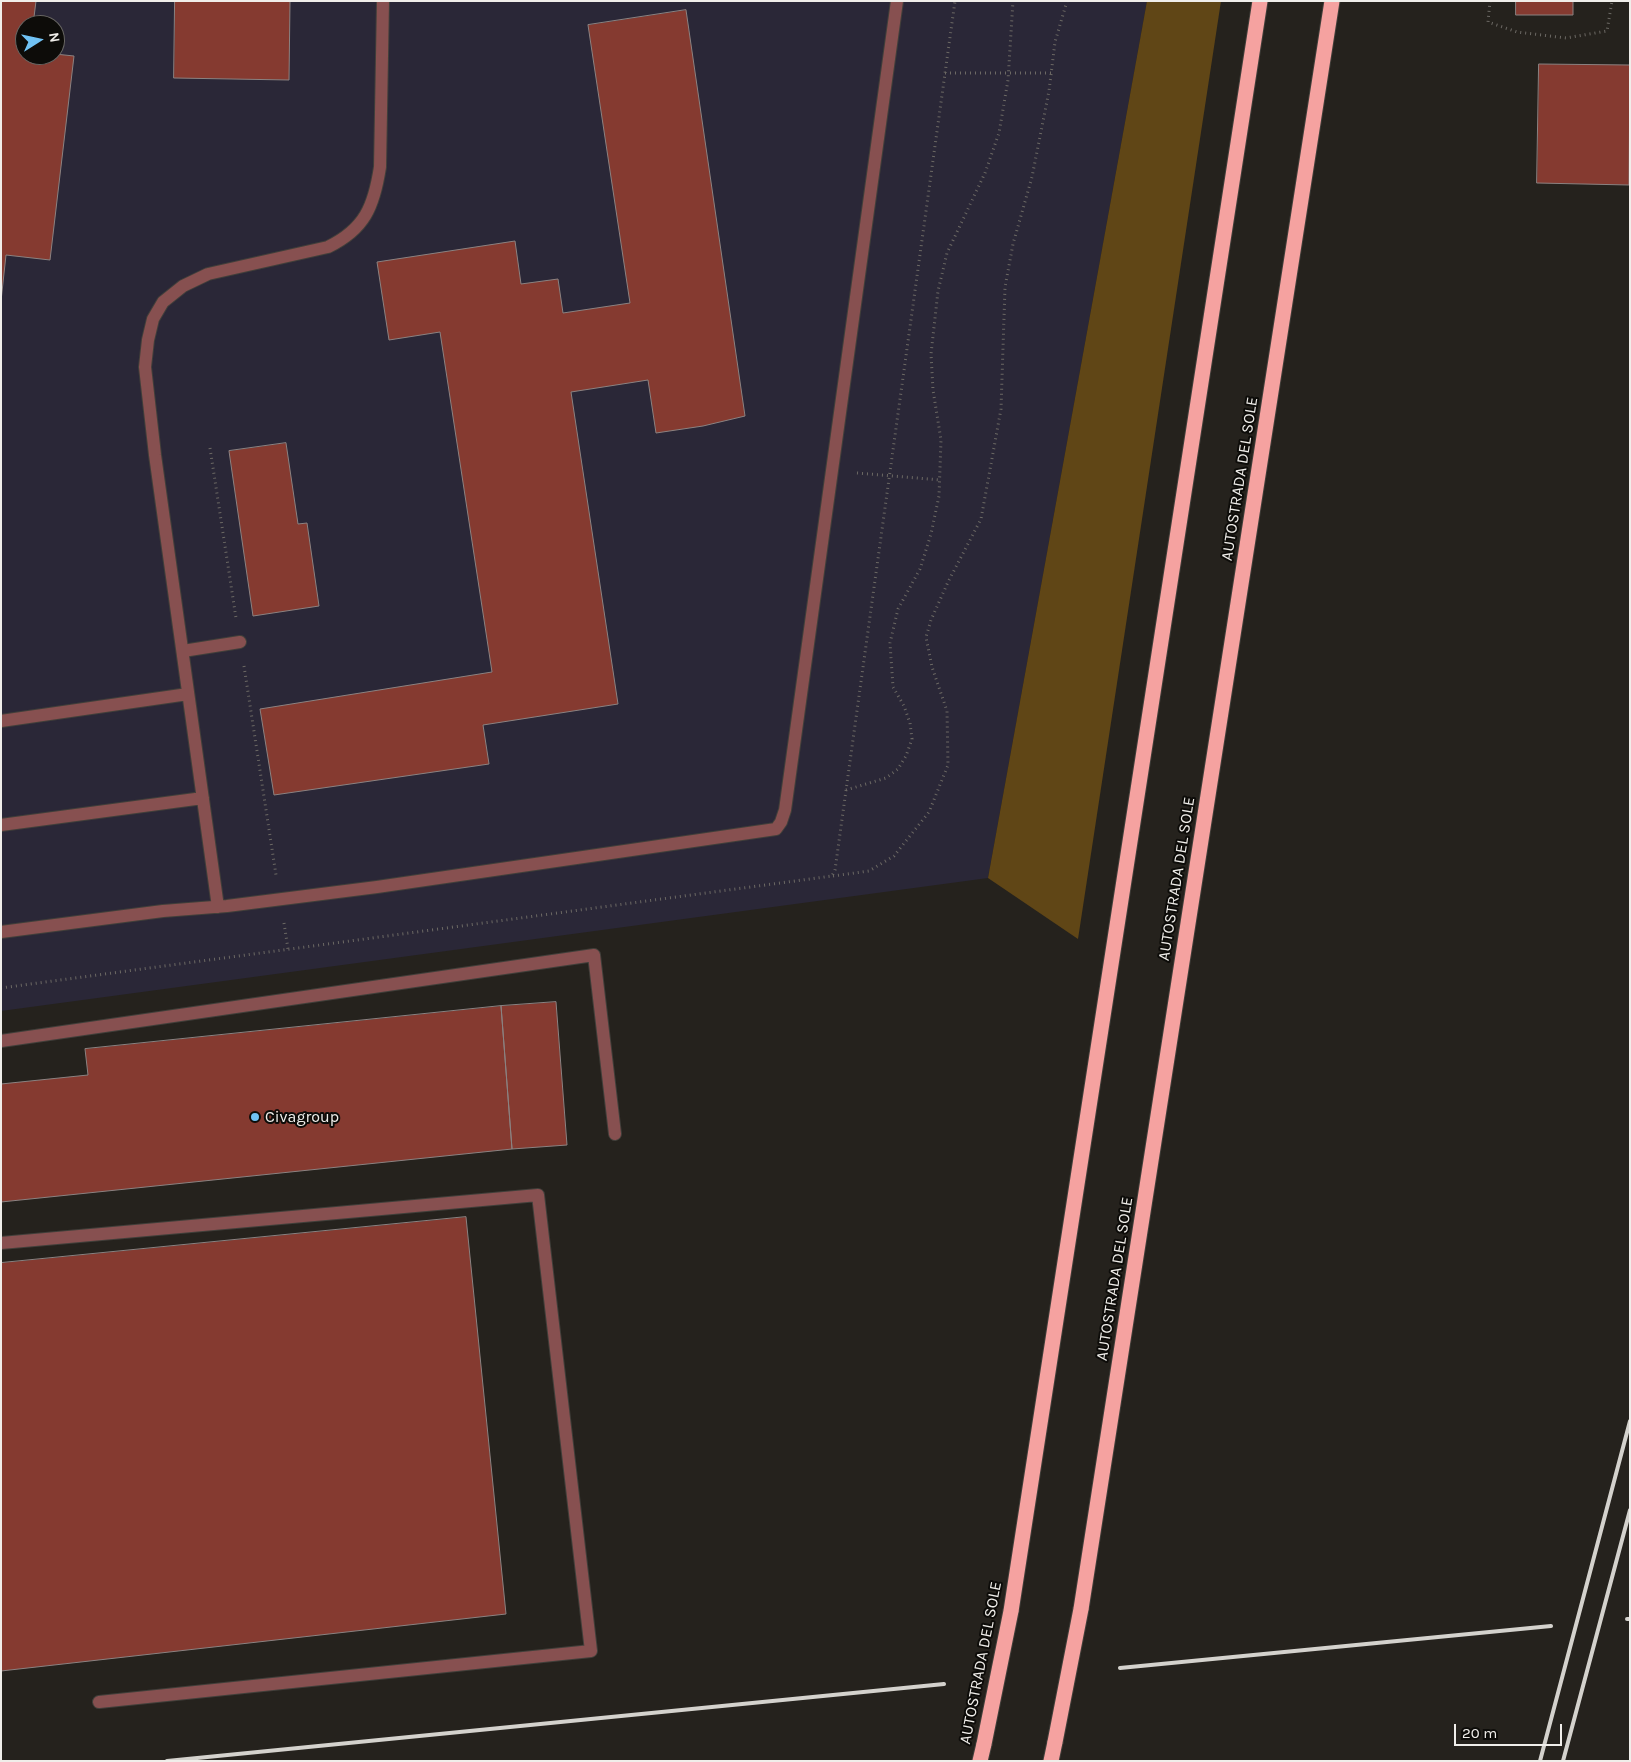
<!DOCTYPE html>
<style>
body{margin:0}
#map{position:relative;width:1631px;height:1762px;overflow:hidden;background:#25221d;font-family:Karla,sans-serif}
canvas{display:block}
.frame{position:absolute;inset:0;border:2px solid #f0eeea;pointer-events:none}
.north{position:absolute;left:15px;top:15px;width:50px;height:50px;box-sizing:border-box;background:#0d0c09;border:1px solid #686663;border-radius:50%;rotate:80deg;font-size:14px;font-weight:700;line-height:20px;text-align:center;color:#f0eeea}
.north::after{content:'';display:block;margin:auto;width:18px;height:22px;background:#70c2f4;clip-path:polygon(50% 0,100% 100%,50% 72%,0 100%)}
.scale{position:absolute;left:1454px;top:1724px;width:108px;height:22px;box-sizing:border-box;border:2px solid #f0eeea;border-top:0;padding-left:6px;font-size:15px;line-height:18px;white-space:nowrap;color:#f0eeea;-webkit-text-stroke:4px #0d0c09;paint-order:stroke}
</style>
<div id="map">
<canvas width="1631" height="1762"></canvas>
<div class="frame"></div>
<div class="north">N</div>
<div class="scale">20 m</div>
</div>
<script>
const ctx = document.querySelector('canvas').getContext('2d');
ctx.lineJoin = 'round';
function paint(path, color) {
  ctx.fillStyle = color;
  ctx.fill(path, 'evenodd');
}
function strokePath(path, color, width, dash) {
  ctx.strokeStyle = color;
  ctx.lineWidth = width;
  ctx.lineCap = dash ? 'butt' : 'round';
  ctx.setLineDash(dash || []);
  ctx.stroke(path);
}
function drawText(font, color, halo, rows, align = 'center') {
  ctx.font = font + ' Karla,sans-serif';
  ctx.lineWidth = 4;
  ctx.setLineDash([]);
  ctx.textBaseline = 'middle';
  ctx.strokeStyle = halo;
  ctx.fillStyle = color;
  for (const [text, x, y, turn = 0] of rows) {
    ctx.save();
    ctx.translate(x, y);
    ctx.rotate((+turn || 0) * Math.PI / 180);
    ctx.textAlign = isNaN(turn) ? turn : align;
    if (halo) ctx.strokeText(text, 0, 0);
    ctx.fillText(text, 0, 0);
    ctx.restore();
  }
}
paint(new Path2D(`
 M 1,1 L 1147,1 L 988,878 L 1,1011 ZM 25,25 L 55,25 L 55,55 L 25,55 Z`), '#2a2737');
paint(new Path2D(`
 M 1147,1 L 1221,1 L 1078,939 L 988,878 Z`), '#604616');
const building = new Path2D(`
 M 1,1 L 36,1 L 33,25 L 25,25 L 25,55 L 55,54 L 74,56 L 50,260 L 6,255 L 1,301 Z
 M 175,1 L 290,1 L 289,80 L 174,78 Z
 M 1516,1 L 1573,1 L 1573,15 L 1516,15 Z
 M 686,10 L 745,416 L 703,426 L 656,433 L 648,380 L 571,392 L 618,704 L 483,725 L 489,764 L 274,795 L 260,709 L 492,672 L 440,332 L 389,340 L 377,262 L 515,241 L 521,284 L 558,279 L 563,313 L 630,303 L 588,25 Z
 M 1539,64 L 1630,65 L 1629,185 L 1537,183 Z
 M 286,443 L 298,524 L 307,523 L 319,606 L 253,616 L 229,451 Z
 M 556,1002 L 567,1145 L 512,1149 L 501,1006 Z
 M 501,1006 L 512,1149 L 1,1202 L 1,1084 L 88,1075 L 85,1049 Z
 M 466,1217 L 506,1614 L 1,1671 L 1,1263 Z`);
paint(building, '#853a30');
strokePath(building, '#8b8281', 1);
const minor = new Path2D(`
 M 183,651 L 240,642
 M 1,721 L 188,694
 M 1,825 L 203,798
 M 218,907 L 155,455 L 145,367 L 148,340 L 153,319 L 163,302 L 183,286 L 208,274 L 328,247 C 365,229 374,206 380,167 L 383,1
 M 1,932 L 163,911 L 227,906 L 377,887 L 776,829 L 781,822 L 785,810 L 897,1
 M 1,1041 L 594,955 L 615,1134
 M 1,1243 L 538,1195 L 591,1651 L 99,1702`);
const highway = new Path2D(`
 M 1081,1609 L 1332,1
 M 1011,1611 L 1260,1
 M 980,1761 L 984,1744
 M 1051,1761 L 1055,1742`);
strokePath(minor, '#413f3a', 14);
strokePath(highway, '#413f3a', 17);
strokePath(new Path2D(`
 M 1490,1 L 1488,22 L 1517,32 L 1566,38 L 1607,31 L 1612,1
 M 945,73 L 1051,73
 M 210,448 L 236,618
 M 857,473 L 941,480
 M 244,666 L 276,875
 M 846,790 L 886,778 L 898,769 L 906,756 L 912,739 L 910,723 L 904,706 L 893,687 L 890,643 L 898,609 L 920,569 L 931,534 L 939,496 L 941,440 L 933,390 L 931,354 L 938,291 L 947,253 L 985,173 L 999,133 L 1008,80 L 1013,1
 M 833,876 L 869,871 L 894,856 L 929,812 L 948,765 L 947,711 L 932,667 L 926,637 L 931,620 L 948,582 L 981,519 L 1001,409 L 1005,287 L 1013,244 L 1032,177 L 1049,91 L 1055,42 L 1067,1
 M 284,923 L 288,949
 M 1,988 L 832,876 L 835,870 L 955,1`), '#6c6964', 3, [1, 4]);
strokePath(minor, '#875050', 12);
strokePath(highway, '#f5a2a0', 15);
strokePath(new Path2D(`
 M 1627,1619 L 1630,1619
 M 1120,1668 L 1551,1626
 M 167,1761 L 944,1684
 M 1540,1761 L 1630,1421
 M 1563,1761 L 1630,1510`), '#d4d2cd', 4);
const highwayBridge = new Path2D(`
 M 1055,1742 L 1081,1609
 M 984,1744 L 1011,1611`);
strokePath(highwayBridge, '#413f3a', 17, []);
strokePath(highwayBridge, '#f5a2a0', 15);
for (const [x, y, r, color] of [
 [255,1117,5,"#70c2f4"]
]) {
  const dot = new Path2D();
  dot.arc(x, y, r, 0, 2 * Math.PI);
  ctx.fillStyle = color;
  ctx.fill(dot);
  strokePath(dot, '#0d0c09', 2);
}
drawText('16px', '#f0eeea', '#0d0c09', [
 ["AUTOSTRADA DEL SOLE",1240,479,-81],
 ["AUTOSTRADA DEL SOLE",1177,879,-81],
 ["AUTOSTRADA DEL SOLE",1115,1279,-81],
 ["AUTOSTRADA DEL SOLE",981,1663,-79]
]);
drawText('16px', '#f0eeea', '#0d0c09', [
 ["Civagroup",265,1117]
], 'left');
</script>
